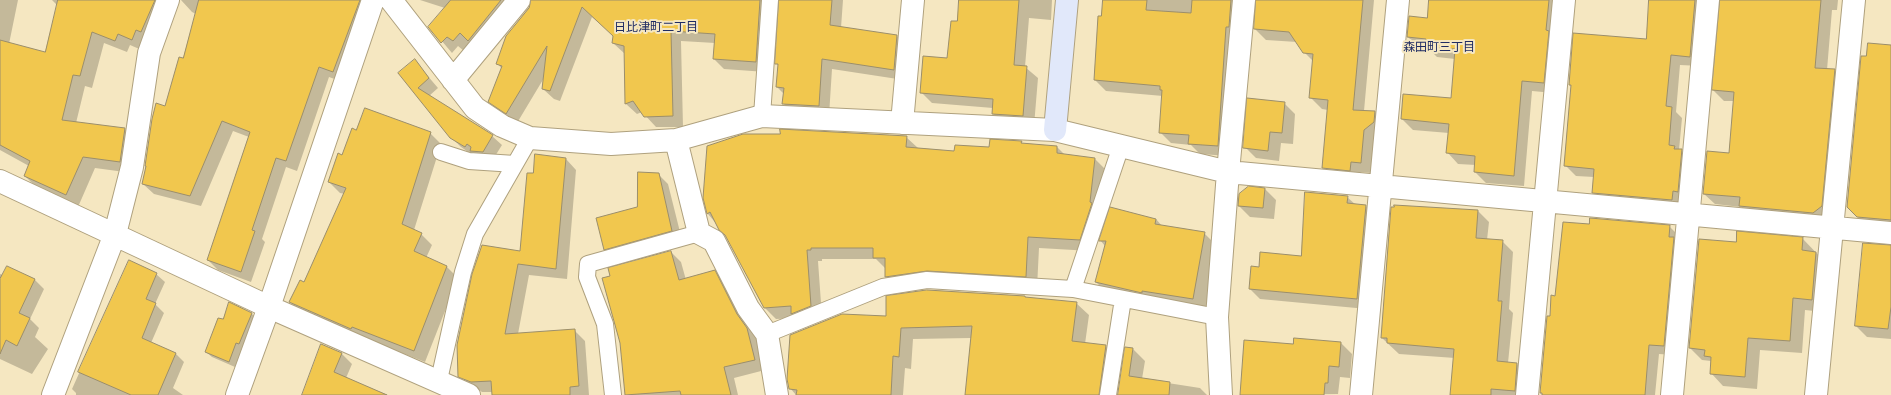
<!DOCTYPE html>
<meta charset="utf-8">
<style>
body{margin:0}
canvas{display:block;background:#f5e7c1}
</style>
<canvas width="1891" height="395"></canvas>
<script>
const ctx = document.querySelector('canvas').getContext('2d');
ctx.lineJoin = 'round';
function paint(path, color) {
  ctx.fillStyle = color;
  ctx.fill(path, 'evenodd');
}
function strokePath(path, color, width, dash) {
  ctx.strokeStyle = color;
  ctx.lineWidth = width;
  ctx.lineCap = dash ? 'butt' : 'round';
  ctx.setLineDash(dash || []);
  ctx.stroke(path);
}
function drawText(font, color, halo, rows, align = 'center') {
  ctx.font = font + ' "Nunito Sans","Noto Sans JP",sans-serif';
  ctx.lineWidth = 4;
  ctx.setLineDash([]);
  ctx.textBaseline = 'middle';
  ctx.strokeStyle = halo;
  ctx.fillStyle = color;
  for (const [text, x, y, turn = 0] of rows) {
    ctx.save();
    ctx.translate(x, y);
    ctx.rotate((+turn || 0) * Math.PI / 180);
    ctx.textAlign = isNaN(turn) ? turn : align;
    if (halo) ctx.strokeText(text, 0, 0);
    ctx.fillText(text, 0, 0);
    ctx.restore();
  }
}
paint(new Path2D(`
 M 0,0 L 18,0 L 9,44 L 45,53 L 58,6 L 52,0 L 165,0 L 144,51 L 130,45 L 127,52 L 104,43 L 92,88 L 85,86 L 76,123 L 125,129 L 137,141 L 132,173 L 95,168 L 78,207 L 37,188 L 25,176 L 29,166 L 0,150 Z
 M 181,0 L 367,0 L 343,82 L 329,77 L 297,171 L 286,167 L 262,239 L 265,242 L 251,282 L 218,270 L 208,260 L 249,137 L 233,131 L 201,206 L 154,194 L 143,184 L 166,107 L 183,59 L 196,14 L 192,12 Z
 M 420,0 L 520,0 L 464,51 L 458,46 L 452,53 L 430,27 L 445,8 Z
 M 532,0 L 843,0 L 841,28 L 897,36 L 907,47 L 904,80 L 832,69 L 829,116 L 794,115 L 784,104 L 784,94 L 777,87 L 779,66 L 776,63 L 780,1 L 776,2 L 766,72 L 724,69 L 714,59 L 715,43 L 681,41 L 683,127 L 656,127 L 642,112 L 637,114 L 626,104 L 625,54 L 613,43 L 614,36 L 592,17 L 560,101 L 554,99 L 543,89 L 544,78 L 517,123 L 500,112 L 489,102 L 502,69 L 497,63 L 507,36 L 532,3 Z
 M 960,0 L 1052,0 L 1051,20 L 1029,18 L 1025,67 L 1038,78 L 1034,126 L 1004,125 L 993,114 L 993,108 L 932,103 L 921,92 L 948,59 L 958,22 Z
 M 1104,0 L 1249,0 L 1229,156 L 1200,154 L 1191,145 L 1171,143 L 1160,132 L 1163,96 L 1106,91 L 1095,80 Z
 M 1256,0 L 1374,0 L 1364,111 L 1375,112 L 1386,123 L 1372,173 L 1361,172 L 1361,181 L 1334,179 L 1323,168 L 1328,110 L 1322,109 L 1311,98 L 1314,62 L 1304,52 L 1297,42 L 1266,40 L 1255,29 Z
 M 1430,0 L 1560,0 L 1554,93 L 1532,91 L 1524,186 L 1486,183 L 1475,172 L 1476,165 L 1458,164 L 1448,153 L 1449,133 L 1413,130 L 1402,119 L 1452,99 L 1455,59 L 1437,57 L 1428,48 L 1419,48 L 1408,37 L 1428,19 Z
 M 1650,0 L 1699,0 L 1700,66 L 1680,65 L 1676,112 L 1682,118 L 1679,150 L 1681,150 L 1691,160 L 1681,210 L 1603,203 L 1593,193 L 1594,177 L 1576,176 L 1566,166 L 1572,87 L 1570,85 L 1647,40 Z
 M 1721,0 L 1838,0 L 1837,10 L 1832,10 L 1827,70 L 1834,70 L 1845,81 L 1832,217 L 1751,217 L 1741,207 L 1715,204 L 1704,194 L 1730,154 L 1734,101 L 1724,101 L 1713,90 Z
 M 1891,46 L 1891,230 L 1869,228 L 1848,207 L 1867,57 Z
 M 415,61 L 438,88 L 429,96 L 492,136 L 502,145 L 492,161 L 474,156 L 461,147 L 451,137 L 400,73 Z
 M 1284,103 L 1295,114 L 1293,144 L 1281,143 L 1279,161 L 1256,158 L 1245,147 Z
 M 357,131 L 430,133 L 441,144 L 414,230 L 421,234 L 432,245 L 426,258 L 447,267 L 458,278 L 425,362 L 301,313 L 290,302 L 304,283 L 345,194 L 340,193 L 329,182 Z
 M 906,137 L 918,148 L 955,152 L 1021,142 L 1023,144 L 1057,147 L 1065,155 L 1095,159 L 1106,170 L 1091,251 L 1039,248 L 1037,288 L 898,288 L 886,277 L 886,269 L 876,259 L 822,259 L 822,261 L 818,261 L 822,317 L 776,319 L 765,308 L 726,235 L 708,214 L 704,198 Z
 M 566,159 L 576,170 L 567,279 L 529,275 L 518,334 L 574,330 L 585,341 L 589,395 L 493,395 L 493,392 L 482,392 L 473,385 L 470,385 L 459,374 L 521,252 L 534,174 Z
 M 658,174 L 668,184 L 682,240 L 614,259 L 605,249 L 638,208 Z
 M 1265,189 L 1276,200 L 1274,219 L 1250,217 L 1239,206 Z
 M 1347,197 L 1356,205 L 1366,206 L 1376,216 L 1367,309 L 1260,299 L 1250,289 L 1301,257 Z
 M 1392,208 L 1478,211 L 1489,222 L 1487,240 L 1502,241 L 1513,252 L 1509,309 L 1513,313 L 1508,363 L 1517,364 L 1528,375 L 1526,395 L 1451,395 L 1455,358 L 1399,354 L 1382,338 Z
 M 1156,219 L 1162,226 L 1204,233 L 1217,246 L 1206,312 L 1109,295 L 1096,282 L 1105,246 L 1100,240 Z
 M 1590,225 L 1669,226 L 1679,236 L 1674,355 L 1659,354 L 1655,395 L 1543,395 L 1541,392 L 1550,317 L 1556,297 Z
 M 1802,238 L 1828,265 L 1824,312 L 1805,310 L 1802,353 L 1760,350 L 1757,389 L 1723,386 L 1711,373 L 1711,361 L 1702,360 L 1690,348 L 1737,243 Z
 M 1891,246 L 1891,339 L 1867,337 L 1856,326 Z
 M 671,252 L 681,262 L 686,280 L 715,271 L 725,282 L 747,325 L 757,340 L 765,370 L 734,378 L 738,395 L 626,395 L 621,343 Z
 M 129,262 L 156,274 L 165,282 L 155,304 L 164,313 L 151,343 L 176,354 L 184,362 L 173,388 L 183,395 L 76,395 L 76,393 L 72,389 Z
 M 7,267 L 35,280 L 44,289 L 30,319 L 39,328 L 35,337 L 48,349 L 32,374 L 0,359 L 0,274 L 3,275 Z
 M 1025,297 L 1027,298 L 1076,303 L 1089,315 L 1085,344 L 1106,346 L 1118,358 L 1112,395 L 966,395 L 971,338 L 913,339 L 911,369 L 905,368 L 903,395 L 796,395 L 790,388 L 887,317 Z
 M 251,313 L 257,319 L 245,350 L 242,348 L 235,367 L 212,357 L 206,352 L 223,321 Z
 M 1341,343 L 1352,354 L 1350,378 L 1340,377 L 1338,394 L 1241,395 Z
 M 1133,349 L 1145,361 L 1142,379 L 1200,388 L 1207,395 L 1119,395 Z
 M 341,353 L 352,364 L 346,378 L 388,395 L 303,395 Z`), '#0003');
const building = new Path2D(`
 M 58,0 L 155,0 L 141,32 L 136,30 L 132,40 L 118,34 L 115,41 L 92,32 L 80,76 L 73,75 L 62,120 L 125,128 L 120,162 L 83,157 L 66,195 L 24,176 L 30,161 L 0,145 L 0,40 L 45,52 Z
 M 199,0 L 360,0 L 333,72 L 319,67 L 286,161 L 276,158 L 252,230 L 255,231 L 241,272 L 207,260 L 250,132 L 222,121 L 190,196 L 142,184 L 146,166 L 145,166 L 152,119 L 156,103 L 165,106 L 179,57 L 183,58 Z
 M 451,0 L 501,0 L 468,41 L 460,33 L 453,41 L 447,37 L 441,43 L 428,27 Z
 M 531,0 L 760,0 L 756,62 L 713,59 L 715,34 L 671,31 L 673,116 L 644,117 L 633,101 L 625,104 L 624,46 L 612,43 L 613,36 L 582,7 L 550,91 L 542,89 L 547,46 L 506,114 L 488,102 L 502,66 L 496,64 L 506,36 L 529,8 Z
 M 779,0 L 832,0 L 830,25 L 897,35 L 894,70 L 822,59 L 819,106 L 782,104 L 784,88 L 776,87 L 778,64 L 775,64 Z
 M 959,0 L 1019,0 L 1014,65 L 1027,66 L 1023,116 L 992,114 L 993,99 L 920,93 L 923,56 L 947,58 L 951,21 L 957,21 Z
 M 1103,0 L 1147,0 L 1146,10 L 1191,13 L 1192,0 L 1231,0 L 1229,27 L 1226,27 L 1218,146 L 1188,144 L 1189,135 L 1159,133 L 1162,90 L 1160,90 L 1160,86 L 1094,80 L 1098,16 L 1101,16 Z
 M 1256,0 L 1363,0 L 1353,110 L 1375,111 L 1374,122 L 1364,130 L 1361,163 L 1351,162 L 1350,171 L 1322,168 L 1328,100 L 1309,98 L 1313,54 L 1303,53 L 1289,32 L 1254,29 Z
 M 1429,0 L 1549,0 L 1546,30 L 1549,31 L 1544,83 L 1522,81 L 1514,176 L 1474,172 L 1475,156 L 1446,153 L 1449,124 L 1401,119 L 1403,94 L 1451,98 L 1455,49 L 1425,47 L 1426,39 L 1407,37 L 1409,16 L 1427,18 Z
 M 1649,0 L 1695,0 L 1690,57 L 1671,55 L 1666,106 L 1672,107 L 1669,145 L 1675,146 L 1674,149 L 1682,149 L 1678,192 L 1673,191 L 1672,200 L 1592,193 L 1594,169 L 1564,166 L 1571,85 L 1569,85 L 1573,33 L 1646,39 Z
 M 1720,0 L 1821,0 L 1815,68 L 1835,69 L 1822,206 L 1813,213 L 1739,206 L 1740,197 L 1703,194 L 1707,151 L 1729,153 L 1734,92 L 1712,90 Z
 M 1868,43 L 1891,45 L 1891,220 L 1857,217 L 1847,207 L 1861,56 L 1866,56 Z
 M 415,59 L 429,78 L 418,88 L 493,135 L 483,152 L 470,151 L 471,147 L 467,144 L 465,147 L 450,138 L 398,73 Z
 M 1247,98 L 1285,102 L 1282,133 L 1270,132 L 1268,151 L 1243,148 Z
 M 365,108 L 431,132 L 402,224 L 422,233 L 414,251 L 447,266 L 414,351 L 352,327 L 351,329 L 289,302 L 300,280 L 304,282 L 346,188 L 328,182 L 338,153 L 342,155 L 352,128 L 356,130 Z
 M 780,129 L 907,136 L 906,147 L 954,151 L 955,145 L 989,147 L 990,139 L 1022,141 L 1021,143 L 1057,146 L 1057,153 L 1095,158 L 1090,202 L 1092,203 L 1080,240 L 1028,237 L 1026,277 L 927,271 L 885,277 L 885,258 L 873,258 L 873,248 L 811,248 L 811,250 L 807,250 L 811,306 L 791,314 L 791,306 L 764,308 L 725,235 L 719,230 L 710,212 L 707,214 L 703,198 L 707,146 L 743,134 L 780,134 Z
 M 535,154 L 566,158 L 556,269 L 518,264 L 505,334 L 575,329 L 579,386 L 570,387 L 570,395 L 492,395 L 491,381 L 471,382 L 458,377 L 457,345 L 472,274 L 482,245 L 520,251 L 527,173 L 533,173 Z
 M 638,172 L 659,173 L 672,231 L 604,250 L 596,218 L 637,207 Z
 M 1249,186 L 1265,188 L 1263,208 L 1238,206 L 1239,194 Z
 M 1305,192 L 1348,196 L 1347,203 L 1366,205 L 1357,299 L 1249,289 L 1251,266 L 1259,267 L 1260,252 L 1301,256 Z
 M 1394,205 L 1478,210 L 1476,238 L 1503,240 L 1498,301 L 1502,301 L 1497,361 L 1517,363 L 1515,391 L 1491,389 L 1491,395 L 1450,395 L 1454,349 L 1387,343 L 1387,338 L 1381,338 L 1391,207 L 1394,207 Z
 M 1110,207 L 1156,219 L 1155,224 L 1205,232 L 1193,299 L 1142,291 L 1142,293 L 1095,282 L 1106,241 L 1099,241 Z
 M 1590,218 L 1670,225 L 1669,237 L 1674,237 L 1664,346 L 1649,345 L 1645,395 L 1542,395 L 1542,393 L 1540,393 L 1547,316 L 1550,316 L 1551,295 L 1555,296 L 1563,222 L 1589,224 Z
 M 1737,231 L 1803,237 L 1802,250 L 1816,252 L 1812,300 L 1793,298 L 1790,341 L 1748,338 L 1745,377 L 1710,374 L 1711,357 L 1704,356 L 1705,350 L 1689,348 L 1699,239 L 1736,242 Z
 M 1863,243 L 1891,245 L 1891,307 L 1888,329 L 1855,326 Z
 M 671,251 L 679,280 L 715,270 L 737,314 L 747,328 L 755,360 L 724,367 L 731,395 L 681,395 L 680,391 L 625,395 L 620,343 L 602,278 L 610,276 L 608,268 Z
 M 129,260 L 157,273 L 146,299 L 156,303 L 142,338 L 176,353 L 158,395 L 131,395 L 78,372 Z
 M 7,266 L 35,279 L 19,313 L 30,318 L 17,346 L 6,340 L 0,354 L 0,279 Z
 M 927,290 L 1025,296 L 1025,297 L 1077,302 L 1072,341 L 1106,345 L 1099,395 L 965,395 L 972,326 L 901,328 L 899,357 L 893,356 L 891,395 L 796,395 L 797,390 L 789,389 L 787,379 L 790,335 L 842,314 L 886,316 L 886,296 Z
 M 229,302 L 252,313 L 239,344 L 236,343 L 229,362 L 205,352 L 218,318 L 223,319 Z
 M 1294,338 L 1341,342 L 1339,367 L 1329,366 L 1328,383 L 1325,383 L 1324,395 L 1240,395 L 1244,340 L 1293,344 Z
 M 321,344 L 342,353 L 334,372 L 387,395 L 302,395 Z
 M 1125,347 L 1133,348 L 1129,376 L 1170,382 L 1169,395 L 1118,395 Z`);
paint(building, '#f1c74e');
strokePath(building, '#9b8e6b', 1);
const lane = new Path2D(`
 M 762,116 L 770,0
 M 441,152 L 469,161 L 515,164
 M 1073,289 L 1121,146
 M 767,334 L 883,287 L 927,280 L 1073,289 L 1217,317
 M 439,380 L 463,272 L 475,234 L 530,138
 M 613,395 L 605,324 L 587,277 L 588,264 L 699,233
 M 1108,395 L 1123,299`);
const street = new Path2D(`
 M 391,0 L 475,108 L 502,126 L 530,138 L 611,144 L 676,140 L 762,116 L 1055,130 L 1228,172 L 1891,233
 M 453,80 L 519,0
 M 902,123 L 913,0
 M 676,140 L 699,233 L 714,241 L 748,308 L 767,334 L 777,395
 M 0,181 L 269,307 L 469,395
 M 53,395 L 115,234 L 132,167 L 149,53 L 168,0
 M 237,395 L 269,307 L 373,0
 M 1221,395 L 1217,317 L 1228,172 L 1244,0
 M 1361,395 L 1398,0
 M 1527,395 L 1564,0
 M 1672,395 L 1708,0
 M 1816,395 L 1854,0`);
const secondary = new Path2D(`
 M 1055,130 L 1067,0`);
strokePath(lane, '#afa17e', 18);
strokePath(street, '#afa17e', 24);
strokePath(secondary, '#afa17e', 24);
strokePath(lane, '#fff', 16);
strokePath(street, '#fff', 22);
strokePath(secondary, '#e1e8fa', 22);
drawText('12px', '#1e2b63', '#f5e7c1', [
 ["日比津町二丁目",656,28],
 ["森田町三丁目",1439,48]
]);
</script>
